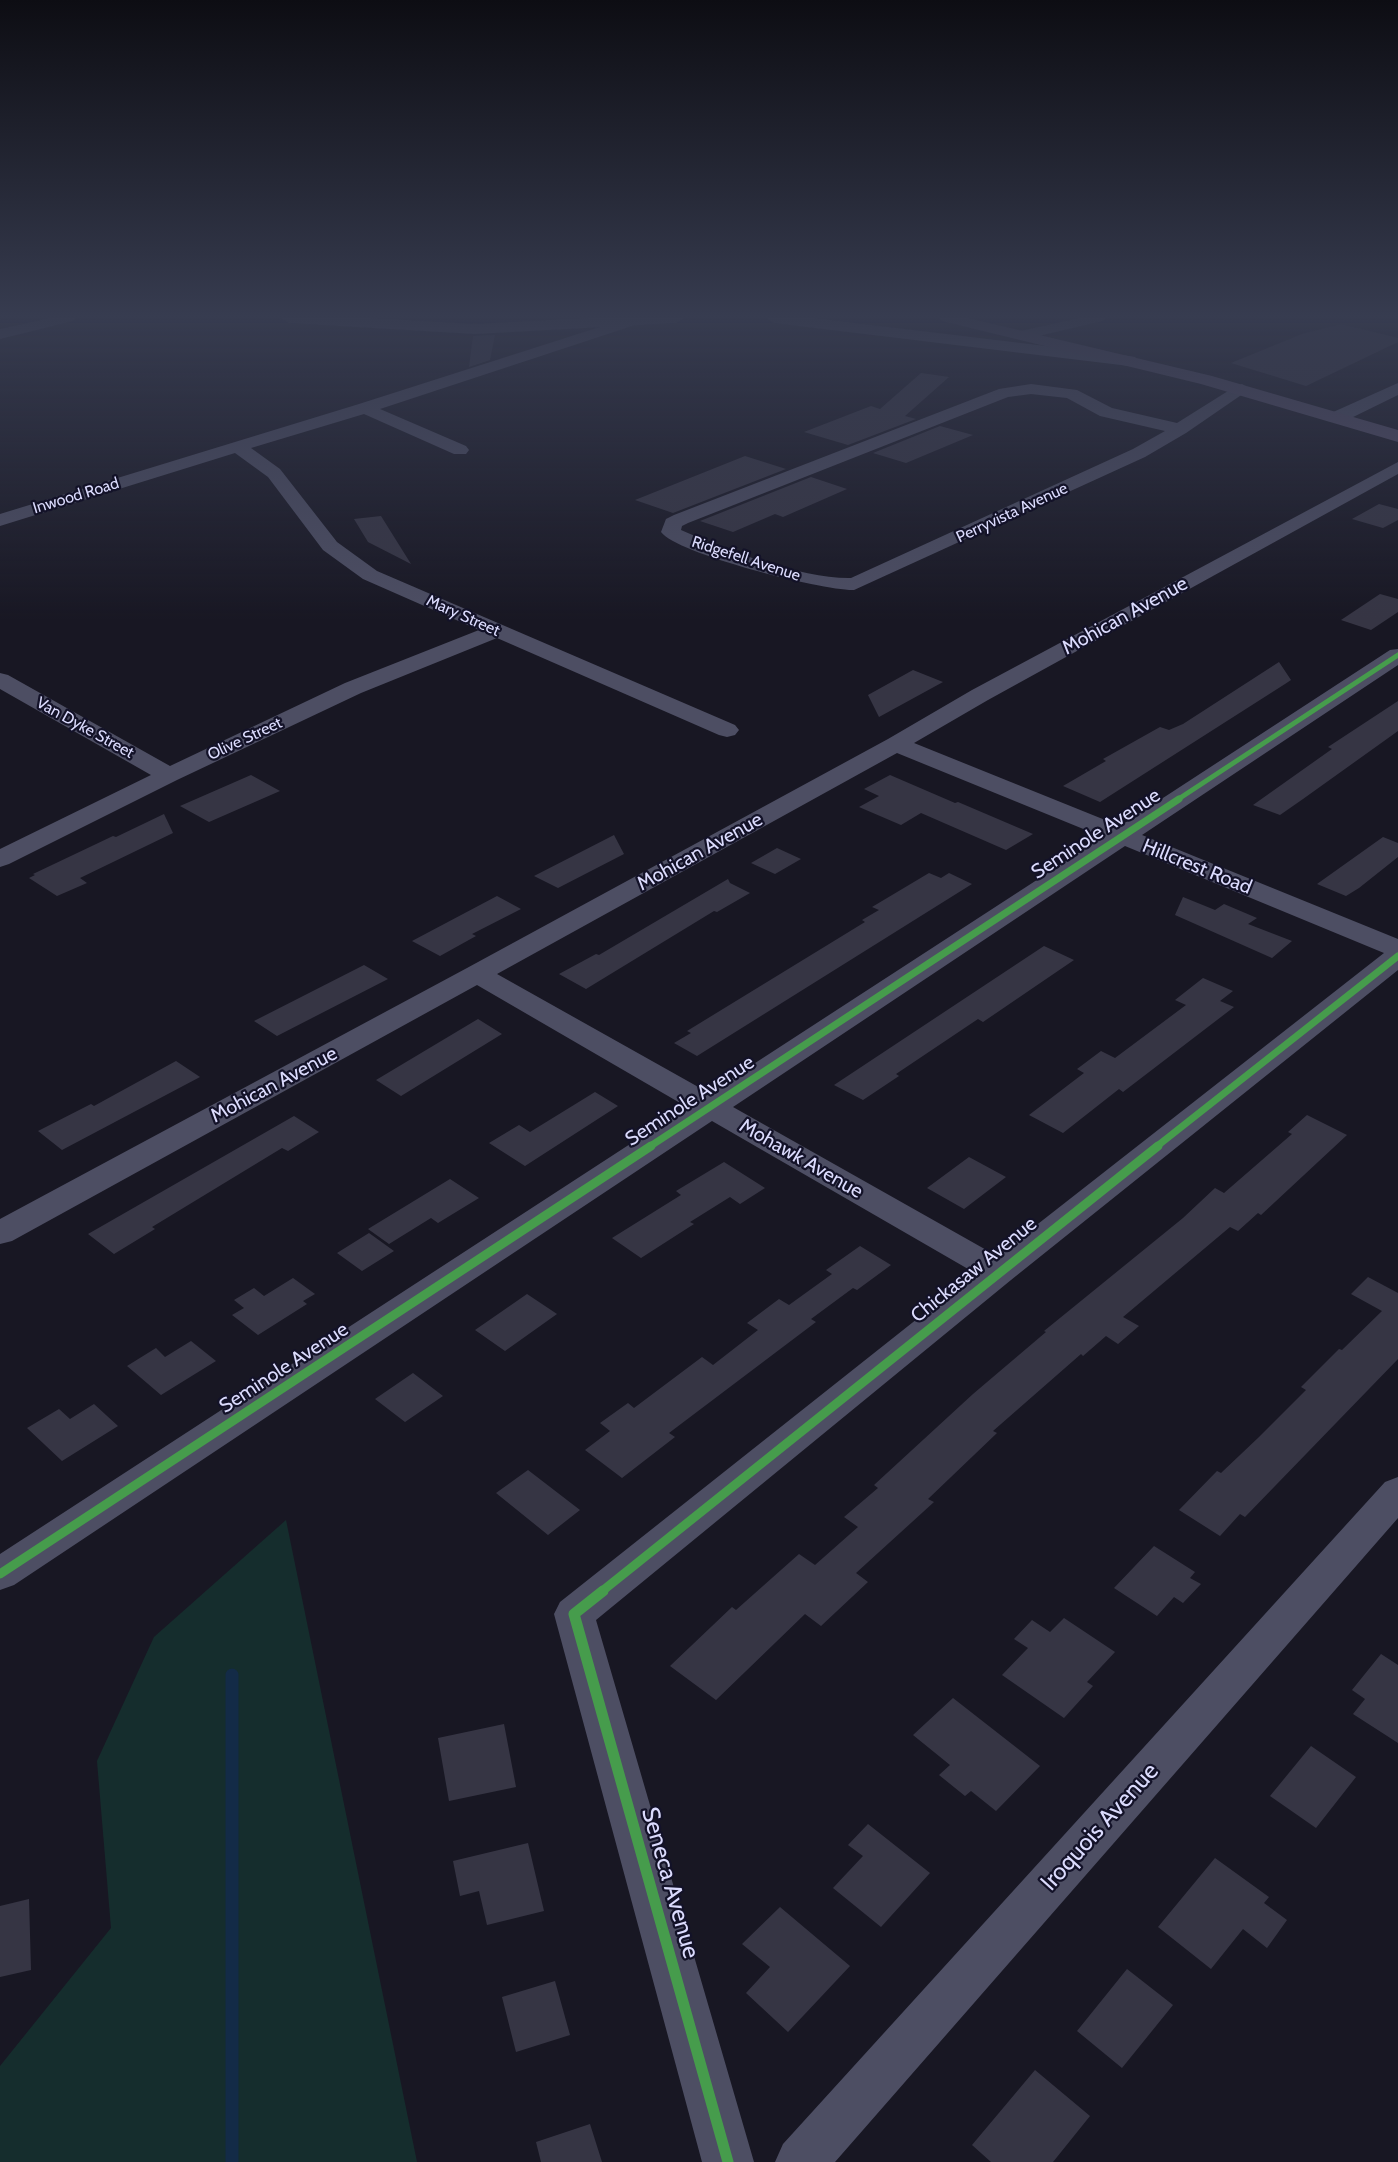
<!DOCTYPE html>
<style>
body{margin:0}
canvas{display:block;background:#181723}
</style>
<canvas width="1398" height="2162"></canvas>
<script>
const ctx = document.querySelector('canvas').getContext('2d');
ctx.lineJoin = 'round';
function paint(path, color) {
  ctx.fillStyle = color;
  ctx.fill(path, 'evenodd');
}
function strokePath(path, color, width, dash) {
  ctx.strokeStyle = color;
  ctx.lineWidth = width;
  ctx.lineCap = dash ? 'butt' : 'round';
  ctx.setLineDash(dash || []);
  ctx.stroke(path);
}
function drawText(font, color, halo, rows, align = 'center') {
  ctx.font = font + ' Cabin,sans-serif';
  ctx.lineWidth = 4.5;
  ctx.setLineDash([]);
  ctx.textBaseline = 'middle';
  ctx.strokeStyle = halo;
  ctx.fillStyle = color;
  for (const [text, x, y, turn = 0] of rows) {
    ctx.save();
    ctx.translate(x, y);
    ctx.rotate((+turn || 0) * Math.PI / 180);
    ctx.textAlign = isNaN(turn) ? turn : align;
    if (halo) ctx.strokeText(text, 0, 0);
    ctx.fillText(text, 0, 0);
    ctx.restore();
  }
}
paint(new Path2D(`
 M 286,1520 L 417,2162 L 0,2162 L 0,2066 L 111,1928 L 97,1761 L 154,1637 Z`), '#152d2d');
strokePath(new Path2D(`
 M 232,1675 L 232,2162`), '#132b47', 13);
paint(new Path2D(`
 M 1341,324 L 1398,338 L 1398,342 L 1306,386 L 1231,363 L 1302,334 Z
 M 495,335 L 490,360 L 469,367 L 473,336 Z
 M 921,373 L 949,377 L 905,416 L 916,419 L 848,445 L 804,432 L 871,406 L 880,409 Z
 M 940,426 L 973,435 L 906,463 L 873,453 Z
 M 745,456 L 786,469 L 673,513 L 635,500 Z
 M 811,477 L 847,489 L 783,517 L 775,514 L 733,532 L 700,521 Z
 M 1379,504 L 1398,509 L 1398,520 L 1383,528 L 1352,519 Z
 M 381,516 L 411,564 L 368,542 L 354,519 Z
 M 1380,594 L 1398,599 L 1398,612 L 1371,630 L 1341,620 Z
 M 1279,662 L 1291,680 L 1285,684 L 1100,802 L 1063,786 L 1106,761 L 1103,759 L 1160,727 L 1169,730 L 1183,724 Z
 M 913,670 L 943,682 L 879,717 L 868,695 Z
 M 1398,701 L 1398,731 L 1303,799 L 1280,815 L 1253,805 L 1332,749 L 1328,747 Z
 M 251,775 L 280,791 L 209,822 L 180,806 Z
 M 890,775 L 955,803 L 958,802 L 1033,834 L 1006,850 L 921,813 L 901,825 L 859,807 L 879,796 L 864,789 Z
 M 164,814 L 173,833 L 80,878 L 87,883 L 57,896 L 29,878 L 35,875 L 33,874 L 113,836 L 116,837 Z
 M 614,835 L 624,854 L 558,888 L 534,876 Z
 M 1383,837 L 1398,843 L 1398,857 L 1359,888 L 1346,896 L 1317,884 Z
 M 777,848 L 801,859 L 775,874 L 751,863 Z
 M 929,873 L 941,878 L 949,873 L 972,884 L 697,1056 L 674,1043 L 691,1033 L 687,1031 L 865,922 L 862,920 L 879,910 L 872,907 Z
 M 728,879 L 730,883 L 750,893 L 717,912 L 714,911 L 586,989 L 559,974 L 596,954 L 599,955 Z
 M 497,896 L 521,909 L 472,934 L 476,936 L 440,956 L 412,941 Z
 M 1183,897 L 1215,910 L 1224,904 L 1257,918 L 1248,924 L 1292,941 L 1272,958 L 1175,915 Z
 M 1044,946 L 1074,960 L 983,1022 L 978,1019 L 896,1074 L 899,1076 L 863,1100 L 834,1085 Z
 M 364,965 L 388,979 L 277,1036 L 254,1021 Z
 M 1203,978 L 1233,991 L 1220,1001 L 1234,1007 L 1123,1092 L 1119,1089 L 1063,1133 L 1029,1115 L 1084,1073 L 1077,1069 L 1101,1051 L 1115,1058 L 1186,1005 L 1175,1000 Z
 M 478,1019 L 502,1034 L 401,1096 L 376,1080 Z
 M 176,1061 L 200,1077 L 62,1150 L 38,1131 L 91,1104 L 94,1106 Z
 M 595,1092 L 618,1106 L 525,1166 L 489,1143 L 519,1125 L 530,1132 Z
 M 1307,1115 L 1347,1135 L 1261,1215 L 1258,1213 L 1238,1231 L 1230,1227 L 1123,1317 L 1139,1326 L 1118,1344 L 1106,1336 L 1083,1356 L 1081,1354 L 993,1431 L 997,1433 L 928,1499 L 934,1502 L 856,1573 L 868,1582 L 821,1626 L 805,1614 L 716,1700 L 670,1666 L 732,1607 L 736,1610 L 799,1554 L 815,1565 L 858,1527 L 844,1517 L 878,1488 L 874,1485 L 973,1394 L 1046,1332 L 1044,1331 L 1183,1218 L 1215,1188 L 1224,1193 L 1292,1134 L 1288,1132 Z
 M 294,1116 L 319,1132 L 288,1151 L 282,1148 L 152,1227 L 155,1229 L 114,1254 L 88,1234 Z
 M 969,1157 L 1006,1177 L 964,1209 L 927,1188 Z
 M 724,1162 L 765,1188 L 740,1204 L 730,1197 L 690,1222 L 694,1224 L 641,1258 L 612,1238 L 681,1195 L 676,1191 Z
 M 450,1179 L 479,1198 L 438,1223 L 431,1218 L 389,1244 L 368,1229 Z
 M 369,1233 L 394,1251 L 362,1271 L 337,1253 Z
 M 860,1246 L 891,1265 L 857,1290 L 853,1288 L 811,1319 L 816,1322 L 669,1433 L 675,1437 L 622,1478 L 585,1450 L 610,1431 L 600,1423 L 628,1403 L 634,1408 L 702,1357 L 713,1365 L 758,1330 L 747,1323 L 779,1299 L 789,1305 L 832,1274 L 826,1270 Z
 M 1368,1277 L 1398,1293 L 1398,1359 L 1245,1517 L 1240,1514 L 1220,1536 L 1179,1510 L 1217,1471 L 1221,1473 L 1259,1437 L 1306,1390 L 1301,1387 L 1339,1349 L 1342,1350 L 1382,1311 L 1351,1294 Z
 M 293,1278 L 315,1294 L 303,1301 L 307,1304 L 258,1335 L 232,1315 L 244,1308 L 234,1300 L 254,1288 L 264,1296 Z
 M 527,1294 L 557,1314 L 505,1351 L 475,1330 Z
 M 191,1341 L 216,1361 L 161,1395 L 127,1366 L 156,1348 L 165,1357 Z
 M 413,1373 L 443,1396 L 405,1422 L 375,1399 Z
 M 94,1404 L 118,1426 L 62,1461 L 27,1428 L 59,1409 L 70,1419 Z
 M 528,1470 L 580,1510 L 548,1535 L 496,1493 Z
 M 1154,1546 L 1195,1572 L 1190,1578 L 1201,1584 L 1183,1603 L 1174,1597 L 1157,1616 L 1114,1588 Z
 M 1064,1618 L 1115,1652 L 1087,1682 L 1093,1686 L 1064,1718 L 1002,1675 L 1028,1648 L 1014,1639 L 1032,1620 L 1050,1632 Z
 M 1381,1654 L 1398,1665 L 1398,1743 L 1353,1714 L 1365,1699 L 1352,1690 Z
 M 953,1698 L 1040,1766 L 996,1811 L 971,1791 L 965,1796 L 939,1775 L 950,1765 L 913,1735 Z
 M 504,1724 L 516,1787 L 449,1801 L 438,1738 Z
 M 1311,1746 L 1356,1777 L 1316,1828 L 1270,1796 Z
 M 868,1824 L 930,1873 L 881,1927 L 833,1888 L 863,1856 L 848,1845 Z
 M 528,1843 L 544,1911 L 487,1925 L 479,1891 L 460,1896 L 453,1861 Z
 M 1215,1858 L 1269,1897 L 1264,1903 L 1287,1920 L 1267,1948 L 1243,1929 L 1211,1969 L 1158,1927 Z
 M 29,1899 L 31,1970 L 0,1977 L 0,1906 Z
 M 780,1907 L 850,1966 L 788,2032 L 746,1993 L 770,1967 L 742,1944 Z
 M 1127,1969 L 1173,2005 L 1122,2068 L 1077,2031 Z
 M 555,1981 L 570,2035 L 516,2052 L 502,1997 Z
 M 1035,2070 L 1090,2116 L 1053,2162 L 991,2162 L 972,2145 Z
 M 590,2124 L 602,2162 L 541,2162 L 536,2142 Z`), '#363544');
paint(new Path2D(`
 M 50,318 L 75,318 L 73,321 L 0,339 L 0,329 Z
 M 628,318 L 638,318 L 640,321 L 638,324 L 380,409 L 466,446 L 469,450 L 466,454 L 454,454 L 364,414 L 251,448 L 280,469 L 337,542 L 377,571 L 735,725 L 739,730 L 735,735 L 727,737 L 719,735 L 497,638 L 361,693 L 177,780 L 9,864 L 0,867 L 0,849 L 151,775 L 0,689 L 0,673 L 8,675 L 170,766 L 345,683 L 479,630 L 363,579 L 323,550 L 268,477 L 235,453 L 0,526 L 0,514 L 359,404 Z
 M 1079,318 L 1105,318 L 1103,321 L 1021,340 L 1013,335 L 1016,332 Z
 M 1031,384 L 1077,390 L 1112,408 L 1177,423 L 1236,386 L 1242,384 L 1250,389 L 1186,433 L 1145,457 L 854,590 C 824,591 677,554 661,532 L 666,519 L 674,515 L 999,389 ZM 1031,394 L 1067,398 L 1100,416 L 1165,431 L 1133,449 L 851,578 C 802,579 726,550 681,530 L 682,526 L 688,523 L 1008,397 Z
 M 1398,462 L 1398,474 L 988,700 L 914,743 L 1120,826 L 1390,650 L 1398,649 L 1398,665 L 1142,835 L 1398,939 L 1398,970 L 1011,1280 L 596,1620 L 754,2162 L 702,2162 L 554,1614 L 560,1602 L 975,1273 L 712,1121 L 14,1585 L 0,1590 L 0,1554 L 687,1107 L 477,985 L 12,1241 L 0,1244 L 0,1219 L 467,968 L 888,739 L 972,690 ZM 897,753 L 1103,837 L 709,1093 L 497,974 ZM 1125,846 L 1384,953 L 997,1256 L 733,1107 Z
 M 1398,1477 L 1398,1518 L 835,2162 L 775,2162 L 783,2144 L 1385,1482 Z`), '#4d4e63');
paint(new Path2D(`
 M 281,318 L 369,318 L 475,324 L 589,318 L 684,318 L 676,323 L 475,334 L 289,323 Z
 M 766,318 L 813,318 L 1129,356 L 1135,357 L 1138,361 L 1135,365 L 1129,366 L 774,323 Z
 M 1398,383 L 1398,395 L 1345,421 L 1331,421 L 1329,417 L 1331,413 Z`), '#505269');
paint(new Path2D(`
 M 940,318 L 968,318 L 1212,376 L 1398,430 L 1398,442 L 1201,384 L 942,321 Z`), '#544e68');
strokePath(new Path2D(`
 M 1177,800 L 1398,655`), '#469c4c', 5);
strokePath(new Path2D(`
 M 649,1147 L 1179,799
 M 1156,1147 L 1398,956`), '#469c4c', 7);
strokePath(new Path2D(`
 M 0,1574 L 651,1146
 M 601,1592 L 1158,1146`), '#469c4c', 9);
strokePath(new Path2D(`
 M 603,1591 L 574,1614 L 728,2162`), '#469c4c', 11);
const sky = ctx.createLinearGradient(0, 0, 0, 620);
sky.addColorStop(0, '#0d0d13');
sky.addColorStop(0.51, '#373c50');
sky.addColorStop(1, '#373c5000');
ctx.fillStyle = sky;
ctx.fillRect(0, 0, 1398, 620);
drawText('16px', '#dbdbfd', '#131228', [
 ["Inwood Road",76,496,-17],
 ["Perryvista Avenue",1012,513,-25],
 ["Ridgefell Avenue",746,559,18],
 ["Mary Street",463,616,24],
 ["Van Dyke Street",85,728,29],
 ["Olive Street",245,739,-25]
]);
drawText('20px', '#dbdbfd', '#131228', [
 ["Mohican Avenue",1125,616,-29],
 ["Seminole Avenue",1096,834,-33],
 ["Mohican Avenue",700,852,-29],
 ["Hillcrest Road",1197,867,22],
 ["Mohican Avenue",274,1085,-28],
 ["Seminole Avenue",690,1101,-33],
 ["Mohawk Avenue",801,1159,30],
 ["Chickasaw Avenue",974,1270,-39],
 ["Seminole Avenue",284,1368,-33]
]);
drawText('24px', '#dbdbfd', '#131228', [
 ["Iroquois Avenue",1100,1827,-48],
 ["Seneca Avenue",670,1883,74]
]);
</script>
